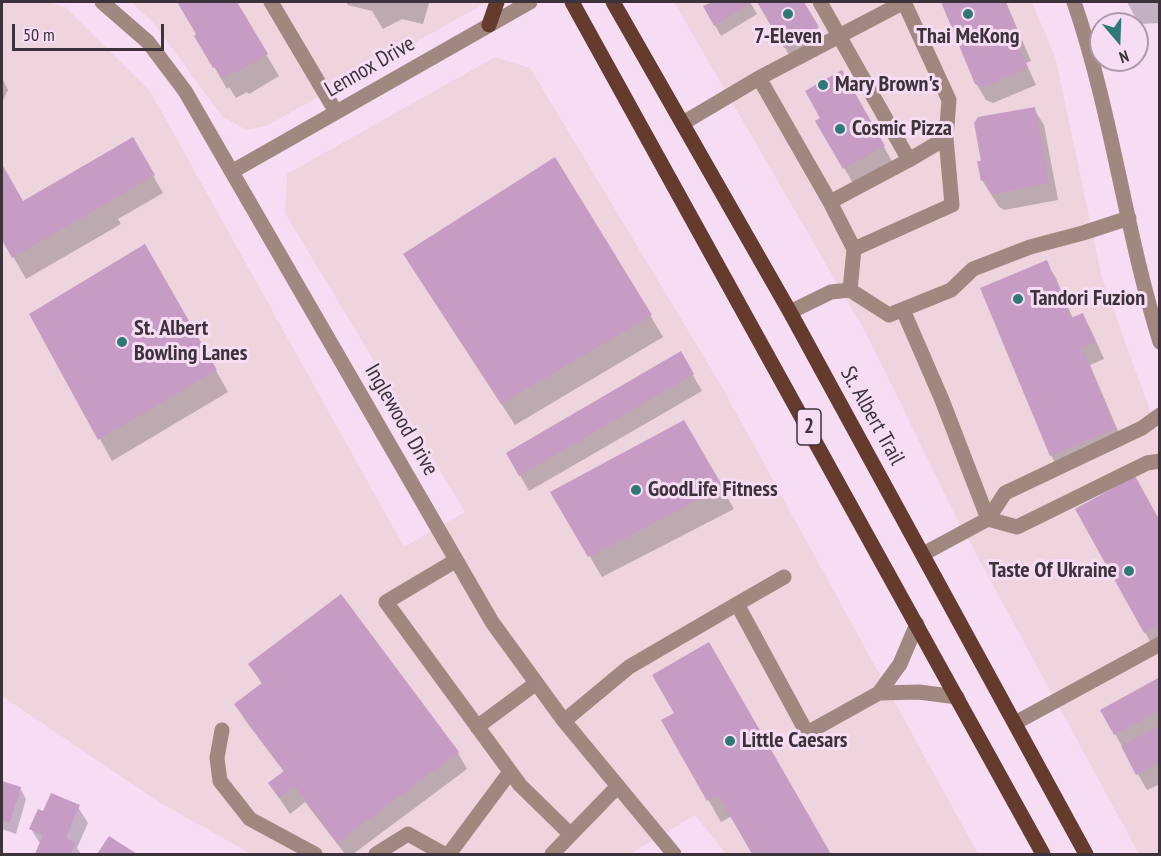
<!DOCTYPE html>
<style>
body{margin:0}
#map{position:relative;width:1161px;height:856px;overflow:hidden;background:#f6ddf4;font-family:"PT Sans Narrow",sans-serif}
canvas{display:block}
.frame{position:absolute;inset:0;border:3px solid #3b323a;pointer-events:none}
.north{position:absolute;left:1089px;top:12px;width:60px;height:60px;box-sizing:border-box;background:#f6ddf4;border:2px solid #ab99aa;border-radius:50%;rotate:161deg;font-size:16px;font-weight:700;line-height:24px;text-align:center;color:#3b323a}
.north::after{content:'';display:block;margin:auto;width:21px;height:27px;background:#2f7878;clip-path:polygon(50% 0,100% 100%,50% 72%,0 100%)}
.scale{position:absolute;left:12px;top:24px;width:152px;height:27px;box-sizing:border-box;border:3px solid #3b323a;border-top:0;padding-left:8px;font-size:18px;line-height:21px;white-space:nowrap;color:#3b323a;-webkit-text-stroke:4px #f6ddf4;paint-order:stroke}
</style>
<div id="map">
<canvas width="1161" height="856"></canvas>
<div class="frame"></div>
<div class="north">N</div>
<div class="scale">50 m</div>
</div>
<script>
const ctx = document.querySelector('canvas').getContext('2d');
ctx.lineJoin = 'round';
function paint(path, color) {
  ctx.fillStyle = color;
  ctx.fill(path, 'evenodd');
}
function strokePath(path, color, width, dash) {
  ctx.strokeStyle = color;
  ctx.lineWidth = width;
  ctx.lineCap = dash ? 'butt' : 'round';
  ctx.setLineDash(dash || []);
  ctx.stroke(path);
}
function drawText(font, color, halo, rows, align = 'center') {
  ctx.font = font + ' "PT Sans Narrow",sans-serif';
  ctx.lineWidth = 6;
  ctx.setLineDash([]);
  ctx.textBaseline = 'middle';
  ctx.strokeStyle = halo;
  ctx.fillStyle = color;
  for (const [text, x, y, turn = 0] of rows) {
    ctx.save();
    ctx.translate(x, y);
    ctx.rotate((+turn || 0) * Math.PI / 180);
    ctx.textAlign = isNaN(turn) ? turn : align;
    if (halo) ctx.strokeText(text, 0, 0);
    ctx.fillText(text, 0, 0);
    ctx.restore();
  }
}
paint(new Path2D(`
 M 2,2 L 47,2 L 65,7 L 150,91 L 404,547 L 465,512 L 285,213 L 287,174 L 495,57 L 530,68 L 722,387 L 978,854 L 726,854 L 695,815 L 630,854 L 251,854 L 159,802 L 2,696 Z
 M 131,2 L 487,2 L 268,125 L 246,130 L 222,116 L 152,21 Z
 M 674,2 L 1032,2 L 1056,60 L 1102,278 L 1159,435 L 1159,854 L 1139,854 L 956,517 L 867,335 Z`), '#edd4dd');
paint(new Path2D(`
 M 179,2 L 235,2 L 279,76 L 249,94 L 247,92 L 236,98 L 229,87 L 227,89 L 209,58 L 198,35 Z
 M 346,2 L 432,2 L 429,3 L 423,24 L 402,19 L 383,29 L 372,11 L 348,5 Z
 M 715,2 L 750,2 L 757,14 L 721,36 L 705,7 Z
 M 758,2 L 802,2 L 827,44 L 794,63 Z
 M 942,2 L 1006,2 L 1031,61 L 1026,63 L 1036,85 L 993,103 L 986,100 L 976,83 Z
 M 1127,2 L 1160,2 L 1160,23 L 1139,24 Z
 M 841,72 L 893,163 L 854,185 L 817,121 L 823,118 Z
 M 2,78 L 8,90 L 2,103 Z
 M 1034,109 L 1044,125 L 1058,200 L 1004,210 L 999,207 L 982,180 L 983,162 Z
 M 132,139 L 163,193 L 118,219 L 121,224 L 26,279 L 2,237 L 2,167 L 23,203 Z
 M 145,246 L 228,392 L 112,461 L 31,314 Z
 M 1046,262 L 1056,278 L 1073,319 L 1083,315 L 1092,332 L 1104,359 L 1090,365 L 1124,445 L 1060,472 L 1051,455 Z
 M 418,276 L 650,315 L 663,337 L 515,425 Z
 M 680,353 L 702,391 L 529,491 L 508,454 Z
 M 683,422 L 734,509 L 602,577 L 552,493 Z
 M 1160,523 L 1160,646 L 1154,649 L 1145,632 Z
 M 708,644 L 829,854 L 754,854 L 732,816 L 721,822 L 663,721 L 676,714 Z
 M 250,664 L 458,753 L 467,769 L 353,854 L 345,854 L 305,802 L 290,814 L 270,784 L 285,773 L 245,720 L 236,704 L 262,684 Z
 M 1160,679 L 1160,784 L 1147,790 L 1102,711 Z
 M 2,782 L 20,788 L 26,799 L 16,834 L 2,829 Z
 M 78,807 L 88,823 L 77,848 L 81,854 L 37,854 L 41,845 L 31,829 L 44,813 Z`), '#0003');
paint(new Path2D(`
 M 177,2 L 237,2 L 268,54 L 235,73 L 233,71 L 222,78 L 216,67 L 213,68 L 194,36 L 196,34 Z
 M 712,2 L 753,2 L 714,26 L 703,6 Z
 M 757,2 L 804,2 L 819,27 L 784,48 Z
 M 941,2 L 1005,2 L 1023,44 L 1018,46 L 1028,68 L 983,87 L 975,84 Z
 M 842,70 L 885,146 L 843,169 L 815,121 L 820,118 L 805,91 Z
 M 1035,107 L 1049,183 L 994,194 L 988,190 L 986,180 L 981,181 L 977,161 L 981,161 L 974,123 L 978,117 Z
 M 133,137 L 155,175 L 12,258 L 2,240 L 2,164 L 23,201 Z
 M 555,157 L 652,315 L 501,404 L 403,254 Z
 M 145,244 L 217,370 L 98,440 L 29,314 Z
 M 1047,260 L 1071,318 L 1083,313 L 1095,342 L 1082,348 L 1115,429 L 1050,456 L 980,288 Z
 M 681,351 L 694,374 L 519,476 L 506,453 Z
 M 684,420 L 723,487 L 588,557 L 550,492 Z
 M 1135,476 L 1160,521 L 1160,624 L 1144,633 L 1075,509 Z
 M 341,594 L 459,752 L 337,843 L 295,786 L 279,798 L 268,783 L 284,771 L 234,704 L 262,683 L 248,664 Z
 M 709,642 L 831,854 L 752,854 L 718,795 L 707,801 L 661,720 L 674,713 L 652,675 Z
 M 1160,677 L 1160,710 L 1114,735 L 1100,710 Z
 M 1160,725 L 1160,762 L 1136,775 L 1121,746 Z
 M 2,781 L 21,787 L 10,823 L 2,821 Z
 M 51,793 L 80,805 L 66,838 L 76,843 L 71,854 L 35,854 L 43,835 L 29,829 L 38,809 L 43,811 Z
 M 109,836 L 137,854 L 97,854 Z`), '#c79cc4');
strokePath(new Path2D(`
 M 102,2 L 148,42 L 185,91 L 492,622 L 564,721 L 674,854
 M 271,2 L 336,112
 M 820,2 L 909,160 L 830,202
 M 1074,2 C 1112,113 1125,230 1160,342
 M 759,78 L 904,2 L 949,100 L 946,138 L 952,205 L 854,249
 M 683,123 L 759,78 L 830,202 L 854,249 L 850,290
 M 909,160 L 946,138
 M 233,171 L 530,2
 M 903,310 L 942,400 L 988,519 L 1017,527 L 1147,463 L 1160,461
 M 790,312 L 831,292 L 850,290 L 889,315 L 951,290 L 973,269 L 1030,247 L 1083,233 L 1129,218
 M 923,554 L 988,519 L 1005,493 L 1142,428 L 1160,415
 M 455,561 L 386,602 L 520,785 L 570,834
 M 737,604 L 784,577
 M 879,693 L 919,692 L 957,697
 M 564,721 L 629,667 L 737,604 L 807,733 L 879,693 L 900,664 L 917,624
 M 1015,723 L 1160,644
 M 477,727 L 535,684
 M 222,730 L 217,758 L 220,781 L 250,819 L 315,854
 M 376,854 L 408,834 L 444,854
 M 449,854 L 510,772
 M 552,854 L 618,786`), '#a0877f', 15);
strokePath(new Path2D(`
 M 572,2 L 1043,854
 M 613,2 L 790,312 L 1086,854
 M 489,25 L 497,2`), '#643b2d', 15);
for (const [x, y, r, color] of [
 [788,14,6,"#2f7878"],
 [968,14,6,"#2f7878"],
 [823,85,6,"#2f7878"],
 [840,129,6,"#2f7878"],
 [1018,299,6,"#2f7878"],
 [122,342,6,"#2f7878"],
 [636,490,6,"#2f7878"],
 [1129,571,6,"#2f7878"],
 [730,741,6,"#2f7878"]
]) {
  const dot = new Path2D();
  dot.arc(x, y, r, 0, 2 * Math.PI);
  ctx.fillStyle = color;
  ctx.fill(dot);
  strokePath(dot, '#f6ddf4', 2);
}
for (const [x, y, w] of [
 [809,427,24]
]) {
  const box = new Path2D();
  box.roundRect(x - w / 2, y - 18, w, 36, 4.5);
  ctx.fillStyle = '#f6ddf4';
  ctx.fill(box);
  strokePath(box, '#3b323a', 1.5);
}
drawText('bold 21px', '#3b323a', null, [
 ["2",809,427]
]);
drawText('bold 22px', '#3b323a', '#f6ddf4', [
 ["7-Eleven",788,37,"center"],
 ["Thai MeKong",968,37,"center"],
 ["Mary Brown's",835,85],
 ["Cosmic Pizza",852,129],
 ["Tandori Fuzion",1030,299],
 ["St. Albert",134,329],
 ["Bowling Lanes",134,354],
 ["GoodLife Fitness",648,490],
 ["Taste Of Ukraine",1117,571,"right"],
 ["Little Caesars",742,741]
], 'left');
drawText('22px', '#3b323a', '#f6ddf4', [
 ["Lennox Drive",370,67,-30],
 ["St. Albert Trail",872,416,61],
 ["Inglewood Drive",401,420,60]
]);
</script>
